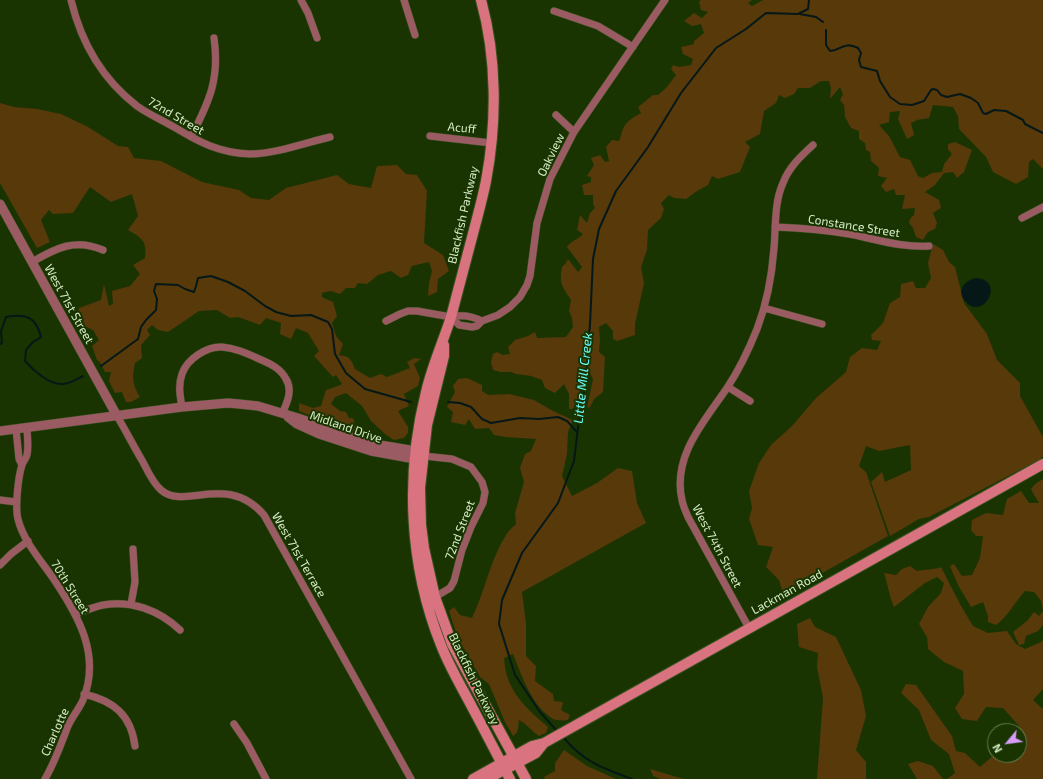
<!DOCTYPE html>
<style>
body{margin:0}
#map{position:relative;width:1043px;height:779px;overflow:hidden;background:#193400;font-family:"Exo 2",sans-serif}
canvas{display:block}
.north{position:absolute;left:987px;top:723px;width:40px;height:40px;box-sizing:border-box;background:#193400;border:1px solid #657e50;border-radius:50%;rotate:241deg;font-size:11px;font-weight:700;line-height:16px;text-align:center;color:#d6edc8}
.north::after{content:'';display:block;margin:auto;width:14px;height:18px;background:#d79bf9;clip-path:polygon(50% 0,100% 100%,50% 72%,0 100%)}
</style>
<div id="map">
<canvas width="1043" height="779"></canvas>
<div class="north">N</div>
</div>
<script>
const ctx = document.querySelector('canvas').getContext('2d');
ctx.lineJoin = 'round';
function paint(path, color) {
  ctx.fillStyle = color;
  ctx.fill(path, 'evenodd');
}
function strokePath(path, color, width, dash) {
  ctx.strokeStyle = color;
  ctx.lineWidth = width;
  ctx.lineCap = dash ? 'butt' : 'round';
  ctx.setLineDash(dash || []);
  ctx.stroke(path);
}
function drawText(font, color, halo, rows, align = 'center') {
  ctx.font = font + ' "Exo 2",sans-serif';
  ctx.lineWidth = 4;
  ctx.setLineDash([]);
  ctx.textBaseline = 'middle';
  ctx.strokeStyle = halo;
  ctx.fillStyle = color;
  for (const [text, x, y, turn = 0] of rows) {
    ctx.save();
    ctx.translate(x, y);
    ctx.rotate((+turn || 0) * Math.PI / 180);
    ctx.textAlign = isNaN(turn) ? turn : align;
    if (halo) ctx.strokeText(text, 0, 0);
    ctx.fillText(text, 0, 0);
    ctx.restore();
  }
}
paint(new Path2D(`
 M 701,0 L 752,0 L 748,3 L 752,6 L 763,0 L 1043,0 L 1043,169 L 1033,159 L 1029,162 L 1028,177 L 1016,184 L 993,172 L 986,157 L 959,129 L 958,116 L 953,107 L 933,105 L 929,118 L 917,120 L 911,123 L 914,135 L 907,139 L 898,119 L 900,111 L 890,112 L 889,122 L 879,125 L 889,136 L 900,157 L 910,160 L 918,176 L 923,178 L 932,173 L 942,172 L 944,164 L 952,154 L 948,149 L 948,144 L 955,142 L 972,150 L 964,172 L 957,178 L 953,172 L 944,173 L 935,185 L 925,192 L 939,200 L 941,208 L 933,213 L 937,223 L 935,229 L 928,232 L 923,240 L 916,237 L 913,228 L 909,223 L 910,219 L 914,215 L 915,208 L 902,209 L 905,195 L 896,195 L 894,189 L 886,192 L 881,186 L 887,178 L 878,176 L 879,168 L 871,161 L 870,152 L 866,150 L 865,143 L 859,139 L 859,131 L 851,128 L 845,117 L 844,105 L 840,100 L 843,94 L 840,87 L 830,99 L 831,88 L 829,81 L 821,81 L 810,88 L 798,88 L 794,94 L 785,98 L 779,95 L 776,103 L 764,111 L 760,134 L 745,142 L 750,147 L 740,172 L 718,179 L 712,176 L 708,185 L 697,191 L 686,199 L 674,198 L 669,195 L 661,203 L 664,209 L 661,218 L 648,230 L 647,250 L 641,267 L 644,283 L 635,324 L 635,335 L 617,341 L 613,339 L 613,331 L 606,323 L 599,327 L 600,340 L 599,352 L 605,357 L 603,392 L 594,399 L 590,407 L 587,408 L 593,379 L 589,371 L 583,374 L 577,404 L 572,409 L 569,409 L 569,394 L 564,384 L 555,393 L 545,388 L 542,380 L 531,376 L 516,374 L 511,372 L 500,372 L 493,370 L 491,362 L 493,354 L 497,352 L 503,355 L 510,354 L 508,347 L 515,340 L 528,336 L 535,332 L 537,338 L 566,337 L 573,327 L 572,318 L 569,311 L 571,300 C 562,286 559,284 562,267 L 566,263 L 568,259 L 578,272 L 582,267 L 567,247 C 571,241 577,240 583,234 L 577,230 L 580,215 L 587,223 L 590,213 L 595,208 L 593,204 L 593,195 L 584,195 L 582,185 L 591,182 L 591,177 L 587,176 L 594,165 L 591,158 L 600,155 L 605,162 L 609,161 L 606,147 L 612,140 L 619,141 C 621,137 621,133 623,129 C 626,121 634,117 641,113 L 638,107 L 653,95 L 658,95 L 666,88 L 676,75 L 671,69 L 673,65 L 679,67 L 691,65 L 693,59 L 683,54 L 681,47 L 694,44 L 694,41 L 704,33 L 701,24 L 692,26 L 684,21 L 694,13 L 702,18 L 708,12 L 701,10 L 699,2 Z
 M 0,103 L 14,107 L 37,109 L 61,114 L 88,127 L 118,146 L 128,147 L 134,158 L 161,161 L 202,182 L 239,190 L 251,198 L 269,200 L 286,188 L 337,175 L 349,184 L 371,188 L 377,166 L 397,165 L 406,174 L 417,175 L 427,191 L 424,243 L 443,255 L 449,271 L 438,279 L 437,292 L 428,296 L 429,283 L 432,271 L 429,262 L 412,266 L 408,275 L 401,278 L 391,271 L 378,275 L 367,284 L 358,283 L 355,288 L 346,288 L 340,294 L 330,291 L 322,293 L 322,297 L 333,302 L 337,316 L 332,323 L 336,336 L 343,344 L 339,355 L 348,357 L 352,362 L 355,369 L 370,378 L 381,374 L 387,377 L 410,368 L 407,362 L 414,358 L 421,359 L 414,364 L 420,378 L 418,386 L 404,394 L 409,406 L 398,411 L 408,427 L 408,433 L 404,438 L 394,440 L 385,434 L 371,421 L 362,406 L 346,393 L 335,397 L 331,404 L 340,411 L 346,412 L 349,418 L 353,418 L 357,431 L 353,433 L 299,411 L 299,403 L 313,408 L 321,406 L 326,390 L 338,386 L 342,384 L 336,375 L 333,377 L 314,356 L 319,351 L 308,333 L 296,328 L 291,339 L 280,334 L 281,323 L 266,318 L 260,325 L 238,317 L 230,318 L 217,310 L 199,311 L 168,332 L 158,330 L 152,325 L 147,330 L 150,335 L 141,345 L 142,358 L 135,363 C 132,378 132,384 140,397 L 131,402 L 126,402 L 122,392 L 115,393 L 109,381 L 111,372 L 105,372 L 100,362 L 97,360 L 92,346 L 99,340 L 93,330 L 80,324 L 76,319 L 79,308 L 101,300 L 104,284 L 109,306 L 113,304 L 112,291 L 130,286 L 140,274 L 133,265 L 145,258 C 147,241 142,238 128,230 L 138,216 L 132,194 L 111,202 L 90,187 L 73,213 L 53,214 L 49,210 L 41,220 L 50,242 L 37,248 L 0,183 Z
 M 933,244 L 943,250 L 949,262 L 955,267 L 964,303 L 987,334 L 997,360 L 1020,383 L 1020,396 L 1043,437 L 1043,456 L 1039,460 L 929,517 L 919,519 L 890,536 L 871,482 L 882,472 L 885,482 L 911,470 L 910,445 L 879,451 L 866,446 L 859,466 L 866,472 L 888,536 L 787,593 L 783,593 L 779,580 L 766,567 L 773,547 L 758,545 L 749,519 L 752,508 L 749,491 L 759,463 L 771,445 L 792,426 L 816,398 L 846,372 L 850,357 L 862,348 L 877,350 L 881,341 L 872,340 L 871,335 L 883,323 L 890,303 L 900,297 L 901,284 L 913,281 L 916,288 L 925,288 L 931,278 L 928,263 Z
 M 467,378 L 482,385 L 482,391 L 488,395 L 509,394 L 534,400 L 553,411 L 573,420 L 568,432 L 567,454 L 562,476 L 572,496 L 597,483 L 618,468 L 632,471 L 637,503 L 646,523 L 522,592 L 526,624 L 526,656 L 536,666 L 535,681 L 553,694 L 554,701 L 563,702 L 561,710 L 570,715 L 568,720 C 562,721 555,721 550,717 C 530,702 522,676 513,654 L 504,658 C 506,691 525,707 548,727 L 546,733 L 539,736 C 531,731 527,724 519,720 C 518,727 519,733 513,736 L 505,722 L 489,684 L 480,677 L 458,638 L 449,611 L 454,607 L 460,615 L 472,618 C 485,591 490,560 506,535 C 508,531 513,527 516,524 L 515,513 L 524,482 L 520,468 L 525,454 L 531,451 L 536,439 L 505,437 L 494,435 L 489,428 L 475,429 L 469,419 L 465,425 L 451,422 L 453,412 L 447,407 L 455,392 L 453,386 L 458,379 Z
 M 1043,479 L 1043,610 L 1041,601 L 1034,592 L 1025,591 C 1015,602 1008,616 996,625 L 988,622 L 988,616 L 983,602 L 971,607 L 958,585 L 950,566 L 954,564 L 962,576 L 972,575 L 980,558 L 983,536 L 976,536 L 971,530 L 972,520 L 986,513 L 1003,515 L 1007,499 L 1021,491 L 1029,503 L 1039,503 L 1033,493 L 1031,489 L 1035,484 Z
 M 910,566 L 917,571 C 924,569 936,570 941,567 L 960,604 L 973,626 L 988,633 L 1007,631 L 1016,644 L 1025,649 L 1041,642 L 1043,640 L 1043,689 L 1033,700 L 1043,709 L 1043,779 L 947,779 L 955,773 L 949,754 L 931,740 L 919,710 L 901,693 L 906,684 L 916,685 L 952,736 L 956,751 L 965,753 L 980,767 L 995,754 L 995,755 L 1019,755 L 1019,726 L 1003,708 L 986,707 L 977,721 L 962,719 L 955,708 L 964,694 L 963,671 L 944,662 L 928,649 L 927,637 L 919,624 L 928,607 L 941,593 L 944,583 L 937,577 L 925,583 L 894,607 C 889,596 888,585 884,573 L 896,575 L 902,569 Z
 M 1043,611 L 1043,625 L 1038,631 L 1026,636 L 1024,644 L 1019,645 L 1013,632 L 1027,621 L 1034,612 L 1039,616 Z
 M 810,618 L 815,627 L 836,637 L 861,690 L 866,716 L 856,750 L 866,762 L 866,779 L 817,779 L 823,698 L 817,667 L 818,653 L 799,647 L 797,624 Z
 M 564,750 L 587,766 L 616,779 L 545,779 L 544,777 L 555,771 L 555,763 Z
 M 918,761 L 933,766 L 943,779 L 917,779 L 908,764 Z
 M 650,769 L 684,779 L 661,779 L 653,776 Z`), '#57390a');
paint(new Path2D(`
 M 975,278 C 979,278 984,279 987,282 C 999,292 980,319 965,301 C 956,290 965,281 975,278 Z`), '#051817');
strokePath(new Path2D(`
 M 800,14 L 816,17 L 823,22
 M 826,30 L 826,45 L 830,51 C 842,50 843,41 858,48 L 861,53 L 859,60 L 861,67 L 877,71 L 880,81 L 890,97 L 900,104 L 912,105 L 924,101 L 931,90 L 933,89 L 937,90 L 941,95 L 947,97 L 960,94 L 971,98 L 978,103 L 983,113 L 986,114 L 994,110 L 1006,111 L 1023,120 L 1025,124 L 1043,133
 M 0,344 L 2,343 L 1,331 L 6,317 C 26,313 36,317 41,337 L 33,342 L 26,350 L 25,361 C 33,370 49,385 63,384 C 70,384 77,379 83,376
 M 101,366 L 138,339 L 141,327 L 146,320 L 156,310 L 157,299 L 154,291 L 156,284 L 178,285 L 185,289 L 194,292 L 196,286 L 198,278 L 211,276 L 228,282 L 245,291 L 265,306 L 276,312 L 291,316 L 311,315 L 328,322 L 332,329 L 335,354 L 346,373 L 365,389 L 411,402
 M 448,402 L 460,403 L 471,407 L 482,419 L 491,423 L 520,418 L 539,419 L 558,417 L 567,421 L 577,432
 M 558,732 L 540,712 L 515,675 L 499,624 L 502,600 L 522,553 L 558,503 L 574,461 L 578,428 L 585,386 L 590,324 L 593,259 L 599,229 L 616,191 L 648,147 L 681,93 L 716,48 L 746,29 L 766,13 L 798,14 L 808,9 L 809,0
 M 563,737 C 584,762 602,768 632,779`), '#051817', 2);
const minor = new Path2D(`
 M 71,0 C 81,42 102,79 137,106 C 148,114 162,120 174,127 C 199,142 219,153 250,154 C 275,154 305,143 330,137
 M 301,0 L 308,13 L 317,38
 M 404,0 L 415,35
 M 554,11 L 598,26 L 633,47
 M 556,115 L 574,132
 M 430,136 L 491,143
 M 191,137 C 209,102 220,79 214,38
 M 1022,218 L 1043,207
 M 775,227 C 800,228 825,230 849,234 C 876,239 901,248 929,246
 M 32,262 C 56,248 75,238 103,250
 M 764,308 L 822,324
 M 451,317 C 462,314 472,316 482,321
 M 386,321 L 400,314 L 408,311 L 417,311 L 451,317 L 459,325 L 472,327 L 477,326 L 482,321 L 498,315 L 510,307 L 520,297 L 527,285 L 530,276 L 537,223 L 550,179 L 574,132 L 665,0
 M 728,387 L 750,401
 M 182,407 C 180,396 178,385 182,374 C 187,359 207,346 222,347 C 235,348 246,353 257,358 C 268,363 280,367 286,379 C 293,390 287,403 282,414
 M 117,416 C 126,431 134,447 143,462 C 148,472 153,483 161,490 C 185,511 227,472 264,515 L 411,779
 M 27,427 C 27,436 29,446 27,455 C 26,459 23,461 22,465 C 18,477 15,508 18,519 C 23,541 43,563 55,581 C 79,617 101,656 83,700 C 79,709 72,717 68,726 C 61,744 55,762 45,779
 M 16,429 L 19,459 L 22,465
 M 424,456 L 452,459 L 471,467 L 482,482 L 485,492 L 483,503 L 471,527 L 462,550 L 454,581 L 450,588 L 435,597
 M 0,500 L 16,502
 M 0,565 L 11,554 L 28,541
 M 131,604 L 135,582 L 133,549
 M 76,614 C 85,611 93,607 103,605 C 131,600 159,610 180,630
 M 749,628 L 688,517 C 686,512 683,506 682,500 C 672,456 704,422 727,388 C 739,370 749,349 757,329 C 767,303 772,275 774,248 C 776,226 774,203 783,183 C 789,167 801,156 813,145
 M 84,694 C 114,701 131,715 135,746
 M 234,724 L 247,743 L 266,779`);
const tertiary = new Path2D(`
 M 0,204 L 117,416
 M 288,417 L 297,424 L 319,434 L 371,451 L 415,459 L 421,457
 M 0,431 L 182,407 L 228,403 L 239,404 L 258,406 L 298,418 L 368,443 L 416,451 L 421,454`);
const secondary = new Path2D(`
 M 481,0 C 497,58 497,122 486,181 C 483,196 479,211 475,226 C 467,256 459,287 451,317 C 443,342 432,366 426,392 C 405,475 409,565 441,645 C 449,666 461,686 472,707 C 485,731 497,755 510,779
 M 444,345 L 444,356 L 427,425 L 420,488 L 421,525 L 424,548 L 435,597 L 452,644 L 526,779
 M 473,779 L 532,746 L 544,743 L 1043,464
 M 487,779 L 536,753 L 544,743`);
strokePath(minor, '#375220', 8);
strokePath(tertiary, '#375220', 10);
strokePath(secondary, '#375220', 12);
strokePath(minor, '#9b5b62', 7);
strokePath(tertiary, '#9b5b62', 9);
strokePath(secondary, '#d97380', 10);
drawText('12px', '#d6edc8', '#193400', [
 ["72nd Street",176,116,30],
 ["Acuff",462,128,6],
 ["Oakview",551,155,-64],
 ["Blackfish Parkway",463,215,-77],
 ["Constance Street",854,226,9],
 ["West 71st Street",69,304,61],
 ["Midland Drive",346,427,19],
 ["72nd Street",460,530,-69],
 ["West 74th Street",717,546,62],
 ["West 71st Terrace",299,555,60],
 ["70th Street",70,587,58],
 ["Lackman Road",787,592,-29],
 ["Blackfish Parkway",474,679,64],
 ["Charlotte",55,732,-66]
]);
drawText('italic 13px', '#6afefb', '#193400', [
 ["Little Mill Creek",583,378,-84]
]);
</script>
